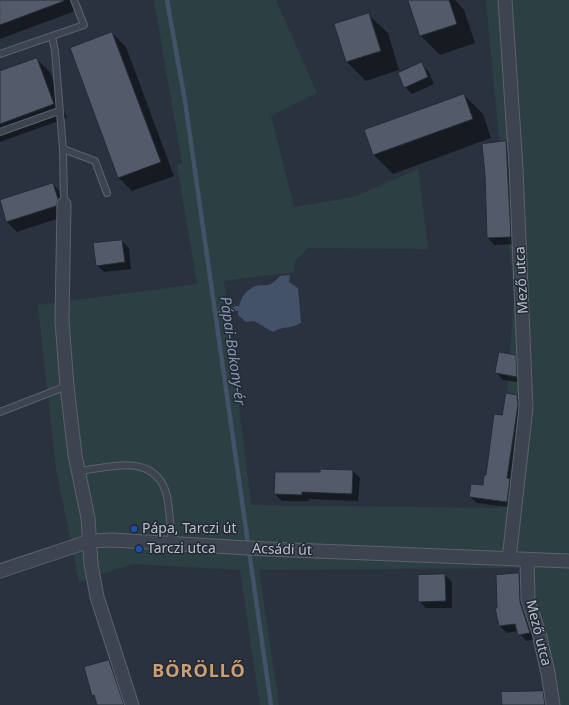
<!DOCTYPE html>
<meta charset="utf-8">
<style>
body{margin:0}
canvas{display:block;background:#2a3240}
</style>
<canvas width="569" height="705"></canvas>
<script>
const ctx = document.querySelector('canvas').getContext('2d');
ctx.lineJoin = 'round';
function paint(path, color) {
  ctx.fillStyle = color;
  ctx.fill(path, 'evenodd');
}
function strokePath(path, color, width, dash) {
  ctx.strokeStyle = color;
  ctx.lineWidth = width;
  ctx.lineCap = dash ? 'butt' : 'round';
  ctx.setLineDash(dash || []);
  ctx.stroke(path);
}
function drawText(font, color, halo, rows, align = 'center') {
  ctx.font = font + ' "Noto Sans",sans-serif';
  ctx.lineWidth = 3;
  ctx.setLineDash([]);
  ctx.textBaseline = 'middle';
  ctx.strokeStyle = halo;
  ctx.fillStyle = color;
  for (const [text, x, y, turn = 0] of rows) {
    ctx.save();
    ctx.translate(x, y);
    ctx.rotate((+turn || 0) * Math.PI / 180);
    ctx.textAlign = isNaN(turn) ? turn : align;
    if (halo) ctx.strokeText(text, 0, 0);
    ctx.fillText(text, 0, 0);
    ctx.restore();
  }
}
paint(new Path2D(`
 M 154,0 L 276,0 L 317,93 L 271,116 L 294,207 L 354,197 L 418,169 L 428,249 L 308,248 L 294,262 L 294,272 L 224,281 L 251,505 L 499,508 L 514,296 L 486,0 L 569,0 L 569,705 L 549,705 L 520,568 L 259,570 L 279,705 L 260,705 L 240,570 L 132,564 L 79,582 L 56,469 L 38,305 L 197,284 L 177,165 L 182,163 Z`), '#2c3f42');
paint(new Path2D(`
 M 290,275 L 289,282 L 298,288 L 301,323 C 291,329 281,326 273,332 L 254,321 L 246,322 L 238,315 C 238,306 242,292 252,288 C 263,281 266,292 280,276 Z`), '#435169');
paint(new Path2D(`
 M 0,0 L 72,0 L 75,11 L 0,39 Z
 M 417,0 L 455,0 L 464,10 L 475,43 L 440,55 L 421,36 Z
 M 368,14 L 388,33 L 399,70 L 366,81 L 347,62 Z
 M 112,33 L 126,47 L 174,176 L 132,191 L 119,178 Z
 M 37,59 L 50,72 L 67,118 L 0,142 L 0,72 Z
 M 421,64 L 428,71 L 434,84 L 412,94 L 405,87 Z
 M 464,95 L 483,114 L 491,138 L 393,174 L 374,155 Z
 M 506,142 L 513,149 L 517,244 L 494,245 L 488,238 L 486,175 Z
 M 53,184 L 63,195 L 66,216 L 17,232 L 7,222 L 0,202 Z
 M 122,241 L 129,248 L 131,269 L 104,272 L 97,265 Z
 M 515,356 L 522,363 L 523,383 L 503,380 L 497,373 Z
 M 517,396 L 524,403 L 514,508 L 477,503 L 470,497 L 484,486 L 503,416 Z
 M 353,471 L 360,478 L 358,501 L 309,499 L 309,501 L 282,501 L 275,494 L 276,473 Z
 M 518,574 L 525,581 L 537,639 L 526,641 L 518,631 L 507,633 L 500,626 L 498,608 Z
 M 445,575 L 452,582 L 452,608 L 426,608 L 419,601 Z
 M 109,661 L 116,668 L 128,705 L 98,705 L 93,695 Z
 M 542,692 L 549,699 L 550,705 L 503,705 Z`), '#0007');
strokePath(new Path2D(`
 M 167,0 L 185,101 L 271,705
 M 216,314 L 238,308`), '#435169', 4.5);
const building = new Path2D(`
 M 0,0 L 64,0 L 64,1 L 0,25 Z
 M 408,0 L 449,0 L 457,24 L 420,36 Z
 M 369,13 L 381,51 L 346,62 L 334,24 Z
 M 112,32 L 161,162 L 118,178 L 70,48 Z
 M 37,58 L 54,104 L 0,124 L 0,71 Z
 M 422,62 L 428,77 L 404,88 L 398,73 Z
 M 464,94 L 473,119 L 373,155 L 364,130 Z
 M 506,141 L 511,237 L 487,238 L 485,175 L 482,144 Z
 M 53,183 L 58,199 L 56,206 L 6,222 L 0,200 Z
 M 122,240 L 125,262 L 96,266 L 93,243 Z
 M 499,352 L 516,355 L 517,377 L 495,373 Z
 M 506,393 L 517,395 L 518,405 L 507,478 L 510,479 L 507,502 L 469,497 L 471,484 L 483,485 L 484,475 L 486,475 L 494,414 L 502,415 Z
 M 320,469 L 353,470 L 352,494 L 302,492 L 302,495 L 274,494 L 275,472 L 320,472 Z
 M 519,573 L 520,602 L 530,633 L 518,635 L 515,624 L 499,626 L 495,608 L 497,608 L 496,575 Z
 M 445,574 L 446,601 L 418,602 L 418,575 Z
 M 109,660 L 124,705 L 97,705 L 94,695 L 92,696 L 84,667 Z
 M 543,691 L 545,705 L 502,705 L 501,692 Z`);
paint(building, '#535b6a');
strokePath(building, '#242b37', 1);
const lane = new Path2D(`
 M 52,36 L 55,51 L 63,149 L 64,204
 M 0,54 L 84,25 L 74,0
 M 0,132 L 59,111
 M 63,149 L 95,161 L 107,193
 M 0,412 L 67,386
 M 79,471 C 112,467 156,452 167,496 C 170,511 170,527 172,542`);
const street = new Path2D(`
 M 505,0 L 516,168 L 526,408 L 509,559
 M 64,204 L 62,321 L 67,386 L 75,455 L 88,518 L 91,564 L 97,597 L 132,705
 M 527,560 L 528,600 L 539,633 L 548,673 L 553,705
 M 0,571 L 90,541 L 112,540 L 266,549 L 569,561`);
strokePath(lane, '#5b626d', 8);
strokePath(street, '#5b626d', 15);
strokePath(lane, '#3d4450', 6);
strokePath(street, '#3d4450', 13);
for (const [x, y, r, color] of [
 [134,529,4,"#1a4fb4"],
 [139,549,4,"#1a4fb4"]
]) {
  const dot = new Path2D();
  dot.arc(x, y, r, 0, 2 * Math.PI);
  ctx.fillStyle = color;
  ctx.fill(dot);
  strokePath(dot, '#222935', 1.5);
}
drawText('14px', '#bac0ca', '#222935', [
 ["Mező utca",522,280,-93],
 ["Acsádi út",282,550,2],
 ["Mező utca",538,633,76]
]);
drawText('14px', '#bac0ca', '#222935', [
 ["Pápa, Tarczi út",142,529],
 ["Tarczi utca",147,549]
], 'left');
drawText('italic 15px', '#8595ae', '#222935', [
 ["Pápai-Bakony-ér",232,351,82]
]);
ctx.letterSpacing = '1px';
drawText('bold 18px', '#cc9e74', '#222935', [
 ["BÖRÖLLŐ",199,672]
]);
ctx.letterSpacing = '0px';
</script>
